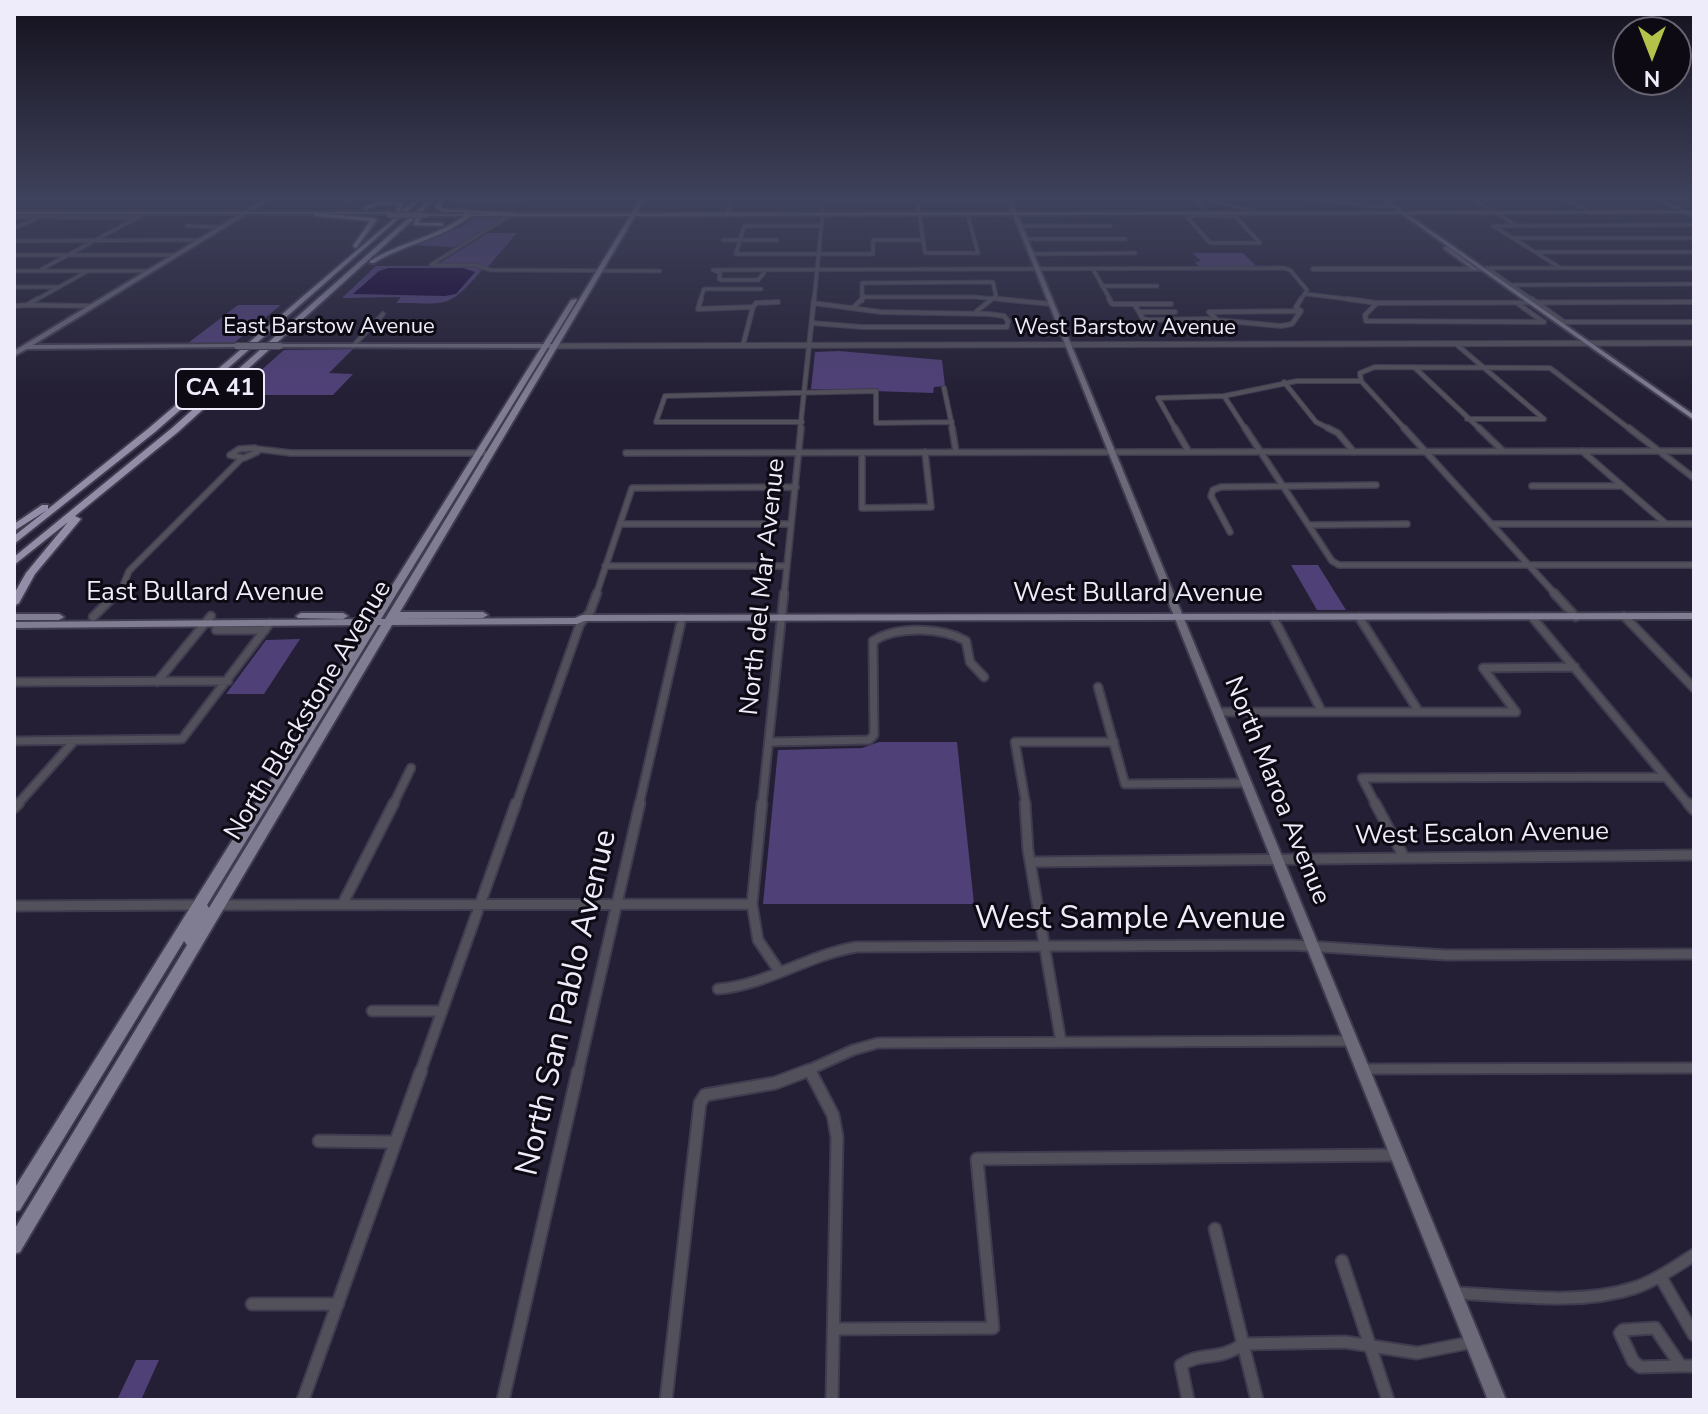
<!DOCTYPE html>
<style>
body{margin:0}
#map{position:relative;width:1708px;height:1414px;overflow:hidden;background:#241f34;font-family:"Nunito Sans",sans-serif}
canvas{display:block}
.frame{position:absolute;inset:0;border:16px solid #eeebfa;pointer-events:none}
.north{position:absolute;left:1612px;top:16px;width:80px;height:80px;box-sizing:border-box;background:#0d0a14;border:2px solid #676470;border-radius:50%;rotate:180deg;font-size:22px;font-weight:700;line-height:32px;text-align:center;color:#eeebfa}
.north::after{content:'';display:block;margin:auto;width:28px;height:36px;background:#b4c24a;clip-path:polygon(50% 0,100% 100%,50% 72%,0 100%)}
</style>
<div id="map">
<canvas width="1708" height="1414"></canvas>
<div class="frame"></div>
<div class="north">N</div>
</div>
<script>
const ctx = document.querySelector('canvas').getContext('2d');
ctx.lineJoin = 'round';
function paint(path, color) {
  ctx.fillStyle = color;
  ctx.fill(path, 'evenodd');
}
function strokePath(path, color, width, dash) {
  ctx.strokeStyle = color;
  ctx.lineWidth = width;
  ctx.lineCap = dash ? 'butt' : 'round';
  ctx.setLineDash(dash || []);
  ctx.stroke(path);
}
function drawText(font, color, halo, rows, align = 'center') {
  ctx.font = font + ' "Nunito Sans",sans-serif';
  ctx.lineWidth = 6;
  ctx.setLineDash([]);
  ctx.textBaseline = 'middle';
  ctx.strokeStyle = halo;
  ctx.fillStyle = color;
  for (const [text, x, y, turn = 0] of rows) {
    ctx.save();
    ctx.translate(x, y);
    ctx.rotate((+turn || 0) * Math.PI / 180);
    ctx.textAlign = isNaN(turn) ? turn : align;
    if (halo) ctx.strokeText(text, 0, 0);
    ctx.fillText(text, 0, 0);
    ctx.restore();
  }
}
paint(new Path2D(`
 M 475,217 L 505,217 L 454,247 L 412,245 L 462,226 Z
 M 488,233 L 517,233 L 487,268 L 479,264 L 438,264 Z
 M 1192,253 L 1243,253 L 1257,267 L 1200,268 L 1195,262 L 1201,261 Z
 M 376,266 L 473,266 L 482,270 C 447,310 448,303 396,303 L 401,297 L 342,298 Z
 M 238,305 L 281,305 L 234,343 L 188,343 Z
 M 353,349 L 329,373 L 353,374 L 333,395 L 233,395 L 284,350 Z
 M 839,351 L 942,360 L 945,386 L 934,387 L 933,393 L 811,389 L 815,352 Z
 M 1291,565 L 1318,565 L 1346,610 L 1317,610 Z
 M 300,639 L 264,694 L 226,694 L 266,640 Z
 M 879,742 L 957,742 L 974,904 L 763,904 L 778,750 L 862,748 Z
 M 136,1360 L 159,1360 L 141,1400 L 117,1400 Z`), '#504078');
paint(new Path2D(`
 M 388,268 L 463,268 L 475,272 L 456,294 L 445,296 L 353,294 L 379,271 Z`), '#150132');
const minorFar5 = new Path2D(`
 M 917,199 L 925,253 L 978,253 L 967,212
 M 1195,199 L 1211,216
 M 1200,199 L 1256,211
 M 1473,199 L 1493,211
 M 1565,199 L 1591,213
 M 1658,199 L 1694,216
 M 455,202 L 523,202
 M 824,202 L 1010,201
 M 348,203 L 351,199
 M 1496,213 L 1514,224
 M 727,215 L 732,199
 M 1195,215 L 1236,217 L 1260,243 L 1210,243 L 1188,218 Z
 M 14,217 L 137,218
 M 187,226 L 221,227
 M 821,226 L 744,226 L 736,254 L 873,254 L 873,240 L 923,240
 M 1020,226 L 1110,226
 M 1493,226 L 1694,225
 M 1495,227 L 1559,267
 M 14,228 L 34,220
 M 1512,238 L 1694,238
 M 1026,239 L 1125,239
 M 723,240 L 777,240
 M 14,241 L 199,240
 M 1536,252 L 1694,252
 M 1032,254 L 1135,253
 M 14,255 L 175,255
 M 432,264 L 511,215
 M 431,265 L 475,265 L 491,270 L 660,271
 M 1487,268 L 1534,301
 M 1490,268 L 1694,268
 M 42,269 L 142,215
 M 1093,269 L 1111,301
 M 713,270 L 1284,268 L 1290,270 L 1307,290 L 1300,301
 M 14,271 L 150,271
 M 715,271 L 720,273 L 719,279 L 722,280 L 758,280 L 764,273
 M 1514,285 L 1694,284
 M 1102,286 L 1157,286
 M 14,287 L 57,287
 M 1306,294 L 1364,301
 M 862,297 L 974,297 L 1021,301
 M 34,301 L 86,272
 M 700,301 L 704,289 L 761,289
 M 814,301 L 824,199
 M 862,301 L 862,283 L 993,282 L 996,296 L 989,301`);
const minorFar4 = new Path2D(`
 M 701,299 L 698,309 L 753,307 L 756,303 L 778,302
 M 999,299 L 1051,304
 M 1109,299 L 1112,304 L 1134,304 L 1139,312 L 1175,312
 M 1348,299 L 1377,303 L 1694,302
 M 1532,299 L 1564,322 L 1694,322
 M 1377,303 L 1365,315 L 1366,321 L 1544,322
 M 1517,303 L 1542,321
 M 1134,304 L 1171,304
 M 27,305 L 93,306
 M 14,306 L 27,305 L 37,299
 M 854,307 L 862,299
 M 977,311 L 992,299
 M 1139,312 L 1143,319 L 1148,320 L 1205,319 L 1281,326 L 1292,324 L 1301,311 L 1296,307 L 1301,299
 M 1216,319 L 1209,312 L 1301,311
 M 812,323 L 862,327 L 1007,327 L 1008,321 L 1004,316 L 989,314 L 881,312 L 813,303
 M 1456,344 L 1544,419
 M 743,345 L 753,307
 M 353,346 L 383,314
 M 1414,367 L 1481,430
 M 1361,381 L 1360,373 L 1375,367 L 1550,368 L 1631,430
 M 1361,381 L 1406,430
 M 1284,382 L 1316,422 L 1332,430
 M 944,388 L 953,430
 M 1224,396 L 1246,430
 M 1467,419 L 1544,419
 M 802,422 L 656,422 L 665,396 L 876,391 L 876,423 L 952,422
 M 800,430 L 814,299
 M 1176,430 L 1158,398 L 1224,396 L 1297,381 L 1361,381`);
const minorFar3 = new Path2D(`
 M 952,428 L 956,452
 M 1175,428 L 1189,452
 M 1245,428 L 1332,561 L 1339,565 L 1694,565
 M 1328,428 L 1338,433 L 1354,452
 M 1404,428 L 1556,595
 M 1479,428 L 1503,451
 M 1629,428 L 1694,478
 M 255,448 L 257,452 L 244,458 L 230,455 L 239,449 Z
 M 257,449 L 291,453 L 484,453
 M 1582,451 L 1665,523
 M 626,453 L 1694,451
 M 862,453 L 862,508 L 931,507 L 925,452
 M 1532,486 L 1622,486
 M 621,524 L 791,524
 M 1491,524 L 1694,524
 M 1309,525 L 1407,524
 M 1230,532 L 1211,496 L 1213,490 L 1221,487 L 1376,485
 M 605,566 L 787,566
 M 115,595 L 122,588 L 129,571 L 242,458
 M 596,595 L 632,488 L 796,487
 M 784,595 L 801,428`);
const minorFar2 = new Path2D(`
 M 1554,593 L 1576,617
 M 1624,616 L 1694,688
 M 93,617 L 117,593
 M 1273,617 L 1322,712
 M 1359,617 L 1419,712
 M 1532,617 L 1689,805
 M 216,630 L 265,630
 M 1483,668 L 1575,667
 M 1483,668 L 1516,712
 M 14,682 L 228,681
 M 157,682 L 211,616
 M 1098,687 L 1125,784 L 1247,783
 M 1218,712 L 1516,712
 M 14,741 L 182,739 L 270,623
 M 770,742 L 869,740 L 874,735 L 873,641 C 897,626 942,627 966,641 L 970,662 L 984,677
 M 17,805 L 74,741
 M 393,805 L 411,768
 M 516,805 L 580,624 L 590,612 L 597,593
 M 639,805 L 682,618
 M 762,805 L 784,593
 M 1026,805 L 1015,742 L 1114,742
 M 1376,805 L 1362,778 L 1665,777`);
const minorFar1 = new Path2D(`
 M 762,803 L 752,904 L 758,940 L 779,971
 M 1025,803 L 1028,850 L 1061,1042
 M 1375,803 L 1404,857
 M 1688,803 L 1694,810
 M 14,808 L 19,803
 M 1030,862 L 1694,855
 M 219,905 L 752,904
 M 342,905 L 394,803
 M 14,906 L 199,905
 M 718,989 C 767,985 808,955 856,947 L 1292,945 L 1446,955 L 1694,954
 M 372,1011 L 442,1011
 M 809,1069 L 811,1073
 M 1363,1069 L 1694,1068
 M 420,1073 L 516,803
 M 578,1073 L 640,803
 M 802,1073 L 853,1050 L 878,1043 L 1351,1041`);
const minor = new Path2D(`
 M 810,1071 L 833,1115 L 837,1137 L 832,1400
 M 319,1141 L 395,1142
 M 1342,1261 L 1388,1400
 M 1660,1276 L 1694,1335
 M 1453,1293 C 1511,1295 1578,1306 1634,1288 C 1655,1281 1675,1267 1694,1255
 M 252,1304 L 338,1304
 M 1655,1328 L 1681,1366 L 1640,1367 L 1633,1361 L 1620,1333 L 1623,1330 Z
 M 833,1329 L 993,1328 L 977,1159 L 1398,1155
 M 1681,1366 L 1694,1366
 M 303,1400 L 421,1071
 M 503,1400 L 578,1071
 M 666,1400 L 700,1103 L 705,1095 L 775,1083 L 807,1071
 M 1188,1400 L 1181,1365 C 1202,1351 1218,1362 1243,1344 L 1215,1229
 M 1257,1400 L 1243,1344 L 1345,1342 L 1417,1353 L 1473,1342`);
const tertiaryFar1 = new Path2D(`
 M 1303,199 L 1387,207
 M 1313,269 L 1481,269`);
const tertiary = new Path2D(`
 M 555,346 L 1694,343`);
const secondary = new Path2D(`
 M 265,199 L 271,199 L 33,345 L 237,344 L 239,345 L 239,347 L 27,349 L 14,356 L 14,351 Z
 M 1007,199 L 1011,199 L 1506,1400 L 1488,1400 Z
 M 1387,199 L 1402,210 L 1402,212 L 1398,212 L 1382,199 Z
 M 1444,247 L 1448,247 L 1477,269 L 1473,270 L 1444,249 Z
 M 280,344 L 554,344 L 557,346 L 554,348 L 278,347 L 278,345 Z`);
const primary = new Path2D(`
 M 640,199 L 645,199 L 637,213 L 1694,211 L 1694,213 L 1407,214 L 1694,415 L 1694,420 L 1402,214 L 635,216 L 400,612 L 483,612 L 488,615 L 483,618 L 396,619 L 575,618 L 582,615 L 1694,613 L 1694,619 L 584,621 L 577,624 L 392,625 L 20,1252 L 14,1254 L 14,1230 L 187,945 L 184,941 L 20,1210 L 14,1212 L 14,1189 L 367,625 L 14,628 L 14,622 L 371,619 L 571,300 L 576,299 L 577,300 L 381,619 L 385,619 L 630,216 L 426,216 L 424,215 L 426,214 L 632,213 ZM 378,625 L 381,625 L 209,908 L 207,905 Z
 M 14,212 L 391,212 L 393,213 L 391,214 L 14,214 Z
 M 301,613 L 343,613 L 348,616 L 343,619 L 298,618 L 296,616 Z
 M 14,614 L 59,614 L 64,617 L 59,620 L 14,620 Z`);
const motorway = new Path2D(`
 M 416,199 L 421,199 L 155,432 L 14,544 L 14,536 L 47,510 L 14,531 L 14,524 L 42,505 L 48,505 L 48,509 L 149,428 L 397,216 L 394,214 L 399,205 L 380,205 L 364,210 L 362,207 L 380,201 L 404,203 L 400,212 Z
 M 430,199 L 435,199 L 422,212 L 424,213 L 418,223 L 442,223 L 444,226 L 413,225 L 416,217 L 178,432 L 75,516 L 81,519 L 35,574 L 19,603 L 14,606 L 14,594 L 26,573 L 68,522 L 14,565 L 14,557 L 172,428 Z
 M 440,199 L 445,199 L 441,207 L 443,209 L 516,213 L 513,215 L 468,213 L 471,216 C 442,239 405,244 374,263 L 370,263 L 370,261 C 400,242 437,237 465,215 L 463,212 L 442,212 L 435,207 Z
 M 316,213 L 374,218 L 377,220 L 356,248 L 353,246 L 370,221 L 314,216 Z`);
strokePath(minorFar5, '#403c50', 5);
strokePath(minorFar4, '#403c50', 6);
strokePath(minorFar3, '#403c50', 8);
strokePath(minorFar2, '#403c50', 11);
strokePath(minorFar1, '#403c50', 13);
strokePath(minor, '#403c50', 15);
strokePath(tertiaryFar1, '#403c50', 6);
strokePath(tertiary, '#403c50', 7);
strokePath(secondary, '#403c50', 4);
strokePath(primary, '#403c50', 4);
strokePath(motorway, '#403c50', 4);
strokePath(minorFar5, '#52505a', 3);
strokePath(minorFar4, '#52505a', 4);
strokePath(minorFar3, '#52505a', 5);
strokePath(minorFar2, '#52505a', 7);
strokePath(minorFar1, '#52505a', 9);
strokePath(minor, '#52505a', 11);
strokePath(tertiaryFar1, '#52505a', 4);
strokePath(tertiary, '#52505a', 5);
paint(secondary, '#6c6979');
paint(primary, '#807c91');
paint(motorway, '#938da7');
const secondaryBridge = new Path2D(`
 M 237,346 L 280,346`);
const primaryBridge = new Path2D(`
 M 389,215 L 426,215`);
strokePath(secondaryBridge, '#403c50', 8, []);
strokePath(primaryBridge, '#403c50', 7, []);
strokePath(secondaryBridge, '#6c6979', 6);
strokePath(primaryBridge, '#807c91', 5);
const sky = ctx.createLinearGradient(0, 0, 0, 397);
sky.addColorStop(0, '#14111d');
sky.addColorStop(0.5, '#3f425c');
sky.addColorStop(1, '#3f425c00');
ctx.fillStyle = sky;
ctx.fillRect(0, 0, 1708, 397);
drawText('22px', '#eeebfa', '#0d0a14', [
 ["East Barstow Avenue",329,328],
 ["West Barstow Avenue",1125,329]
]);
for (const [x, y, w] of [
 [220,389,88]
]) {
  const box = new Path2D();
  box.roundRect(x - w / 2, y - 20, w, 40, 6);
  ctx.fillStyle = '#0d0a14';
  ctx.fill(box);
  strokePath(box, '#eeebfa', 2);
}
drawText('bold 24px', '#eeebfa', null, [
 ["CA 41",220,389]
]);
drawText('26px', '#eeebfa', '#0d0a14', [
 ["North del Mar Avenue",764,587,-84],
 ["East Bullard Avenue",205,594],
 ["West Bullard Avenue",1138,595],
 ["North Blackstone Avenue",309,711,-59],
 ["North Maroa Avenue",1276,791,68],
 ["West Escalon Avenue",1482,835,-1]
]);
drawText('32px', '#eeebfa', '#0d0a14', [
 ["West Sample Avenue",1130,920],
 ["North San Pablo Avenue",568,1003,-77]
]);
</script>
